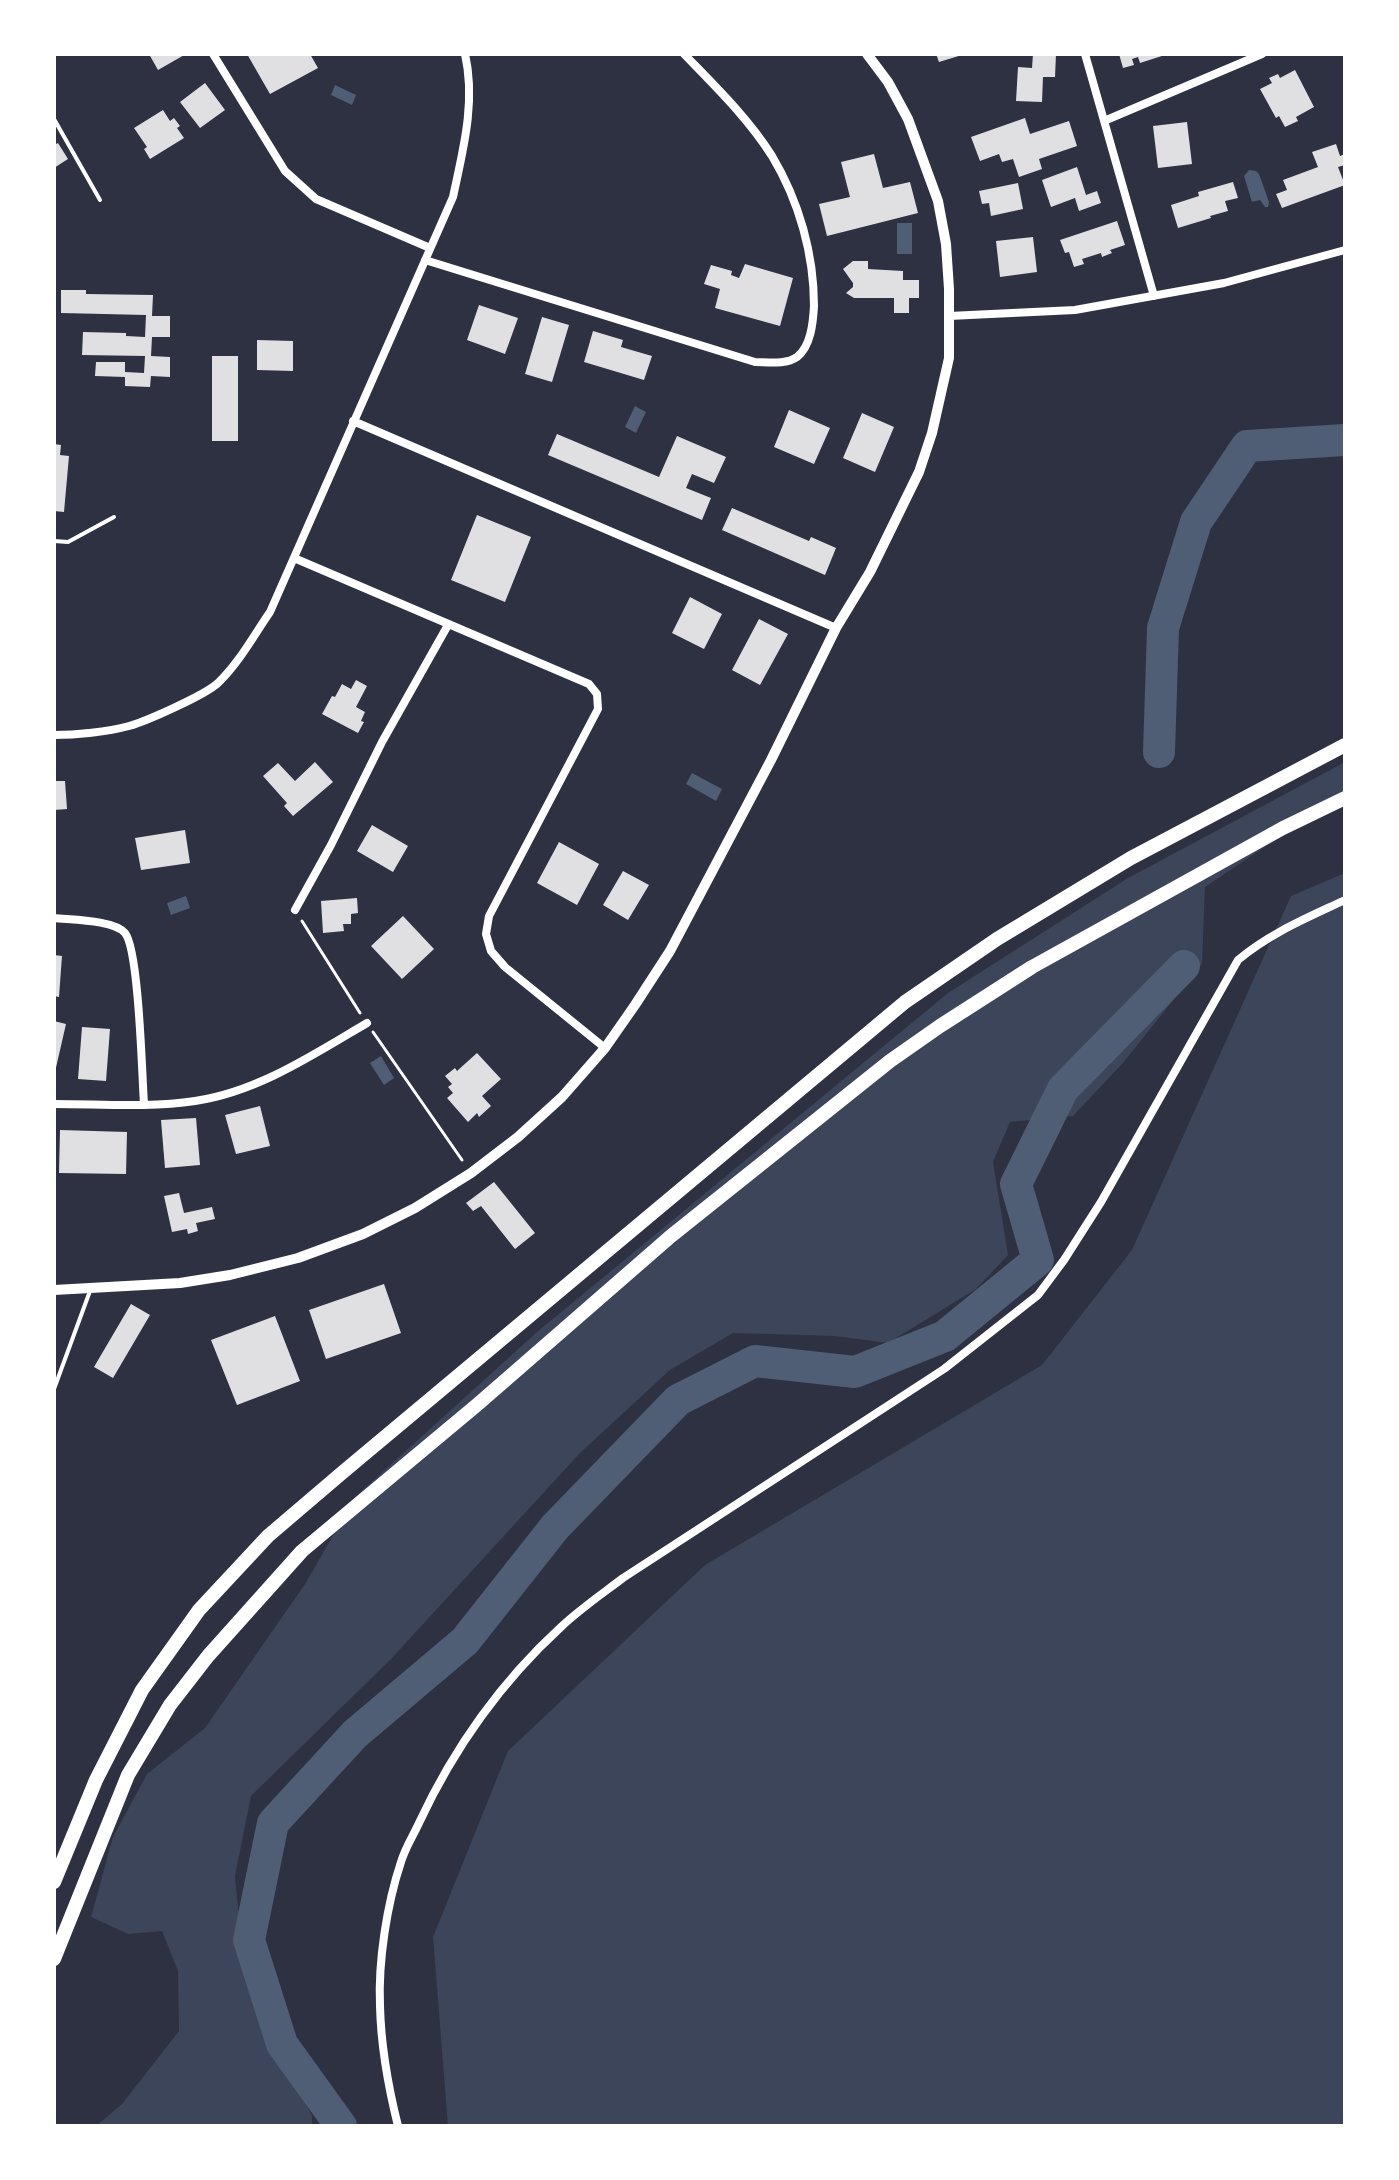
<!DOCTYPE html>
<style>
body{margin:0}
#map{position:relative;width:1399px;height:2180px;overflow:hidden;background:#2d3142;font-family:"Noto Serif",serif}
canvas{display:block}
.frame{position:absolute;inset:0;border:56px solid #fff;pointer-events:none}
</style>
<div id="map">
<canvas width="1399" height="2180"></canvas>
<div class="frame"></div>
</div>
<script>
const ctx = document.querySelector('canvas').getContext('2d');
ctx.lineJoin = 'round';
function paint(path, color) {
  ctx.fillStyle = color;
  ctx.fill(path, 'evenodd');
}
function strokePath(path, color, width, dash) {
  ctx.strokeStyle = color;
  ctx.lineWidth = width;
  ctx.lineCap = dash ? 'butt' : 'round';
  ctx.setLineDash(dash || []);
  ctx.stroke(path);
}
paint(new Path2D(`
 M 1345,762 L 1345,793 L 1205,887 L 1202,964 L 1123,1063 L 1073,1116 L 1010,1122 L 993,1162 L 1008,1255 L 976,1289 L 888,1343 L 835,1336 L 733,1333 L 670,1370 L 580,1453 L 392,1658 L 251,1796 L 235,1876 L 245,1981 L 312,2116 L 312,2126 L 96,2126 L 122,2104 L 179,2031 L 178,1971 L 162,1931 L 128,1934 L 91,1917 L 113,1837 L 147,1774 L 205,1728 L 305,1584 L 356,1496 L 537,1332 L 948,993 L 1128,878 Z
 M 1345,873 L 1345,2126 L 448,2126 L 433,1937 L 508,1751 L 705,1565 L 1042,1365 L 1132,1250 L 1291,896 Z`), '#3c4559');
paint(new Path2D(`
 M 335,85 L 356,95 L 352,105 L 331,95 Z
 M 1249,170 L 1256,171 L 1259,174 L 1269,202 L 1268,207 L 1265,207 L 1260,200 L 1252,202 L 1244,176 Z
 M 897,223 L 912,223 L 912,254 L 897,254 Z
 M 635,406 L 646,412 L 636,433 L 625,427 Z
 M 692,773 L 722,789 L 716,801 L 686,784 Z
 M 186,896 L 190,908 L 171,915 L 167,903 Z
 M 381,1056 L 394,1078 L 384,1085 L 370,1063 Z`), '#4f5d75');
strokePath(new Path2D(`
 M 1159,752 L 1163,628 L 1196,522 L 1247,446 L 1345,440
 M 341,2126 L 282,2044 L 249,1940 L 273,1823 L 355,1734 L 465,1641 L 555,1527 L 678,1400 L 755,1361 L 855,1372 L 945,1336 L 1038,1260 L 1016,1184 L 1063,1089 L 1184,966`), '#4f5d75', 32);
paint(new Path2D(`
 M 149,54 L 186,54 L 158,70 Z
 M 247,54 L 310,54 L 318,68 L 270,94 Z
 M 936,54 L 962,54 L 962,55 L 939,62 Z
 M 1033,54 L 1056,54 L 1055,77 L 1043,77 L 1042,102 L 1016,101 L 1018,67 L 1032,68 Z
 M 1119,54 L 1165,54 L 1165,55 L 1140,63 L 1138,57 L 1132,59 L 1134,65 L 1123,68 Z
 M 1295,70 L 1314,107 L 1296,117 L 1298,121 L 1285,127 L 1279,116 L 1276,118 L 1260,89 L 1272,83 L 1269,78 L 1278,74 L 1280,78 Z
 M 205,83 L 225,110 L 200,128 L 180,102 Z
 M 163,110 L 170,121 L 174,118 L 180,126 L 177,128 L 184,138 L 150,159 L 144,149 L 147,147 L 134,128 Z
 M 1025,118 L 1030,134 L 1069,121 L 1077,146 L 1039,159 L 1042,169 L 1019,177 L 1013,159 L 1002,162 L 999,154 L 980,161 L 971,137 Z
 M 1187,122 L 1192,164 L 1158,168 L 1153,126 Z
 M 58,143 L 68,159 L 54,168 L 54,145 Z
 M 1336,144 L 1340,156 L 1345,154 L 1345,165 L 1338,167 L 1345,185 L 1282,208 L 1276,194 L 1287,190 L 1283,180 L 1318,167 L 1312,152 Z
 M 874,154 L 883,188 L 910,182 L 918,213 L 827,236 L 819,204 L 850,197 L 841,162 Z
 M 1077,167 L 1086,195 L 1097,191 L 1101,203 L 1079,211 L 1075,198 L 1051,207 L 1042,180 Z
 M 1233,182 L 1238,198 L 1225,201 L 1228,211 L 1210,216 L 1211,218 L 1178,228 L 1171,205 L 1199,196 L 1198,192 Z
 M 1018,183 L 1023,209 L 991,216 L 989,203 L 982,204 L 979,191 Z
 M 1117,221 L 1125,245 L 1110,250 L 1112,253 L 1102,257 L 1101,253 L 1082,259 L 1084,264 L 1074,267 L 1069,252 L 1065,253 L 1060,240 Z
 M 1033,237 L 1037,272 L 1000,277 L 996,241 Z
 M 853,261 L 868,261 L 868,269 L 903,271 L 903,280 L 919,280 L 919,298 L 909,298 L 909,313 L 894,313 L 894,298 L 854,298 L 846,293 L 853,287 L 853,283 L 843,269 Z
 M 745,264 L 793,278 L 780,326 L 715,308 L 720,289 L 704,284 L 711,265 L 732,271 L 731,275 L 739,278 Z
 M 61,290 L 86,290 L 86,294 L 153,295 L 152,316 L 170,316 L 170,337 L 152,337 L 151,356 L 170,357 L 170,377 L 151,376 L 150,387 L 125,386 L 125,377 L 95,376 L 96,362 L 125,362 L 125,372 L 144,373 L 145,356 L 82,355 L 83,332 L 126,333 L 126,336 L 145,337 L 146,315 L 61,313 Z
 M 479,305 L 518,318 L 505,354 L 467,340 Z
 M 542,317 L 569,325 L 552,382 L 525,374 Z
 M 593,331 L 623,340 L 621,347 L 652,356 L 644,380 L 584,362 Z
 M 257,340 L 293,341 L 293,371 L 257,370 Z
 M 212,356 L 238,356 L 238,441 L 212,441 Z
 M 789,410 L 830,428 L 814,464 L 774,447 Z
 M 862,413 L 894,427 L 875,472 L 843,458 Z
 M 557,434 L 659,477 L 677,436 L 726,457 L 714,483 L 692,474 L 686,488 L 711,498 L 702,520 L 548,455 Z
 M 54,444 L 61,445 L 60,455 L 69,456 L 64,512 L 54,511 Z
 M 732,508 L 809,541 L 811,537 L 836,548 L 825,575 L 722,530 Z
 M 477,515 L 531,537 L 505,602 L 451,580 Z
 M 690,597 L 722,614 L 704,649 L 672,633 Z
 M 759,619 L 788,634 L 760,685 L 732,670 Z
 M 356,680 L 367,686 L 356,707 L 365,712 L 361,721 L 364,722 L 358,733 L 322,714 L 332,696 L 335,697 L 342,684 L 351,689 Z
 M 315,762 L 333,782 L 293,816 L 284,806 L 287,803 L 263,776 L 278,763 L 295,781 Z
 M 54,781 L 65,781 L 67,809 L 54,810 Z
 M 372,825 L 408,846 L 393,872 L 357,851 Z
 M 185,830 L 190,863 L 141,870 L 135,838 Z
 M 559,842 L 599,864 L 577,905 L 537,883 Z
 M 623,871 L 649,885 L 628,920 L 603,905 Z
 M 357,898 L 358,913 L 351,914 L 351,924 L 343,924 L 344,931 L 323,933 L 321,901 Z
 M 403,916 L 434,949 L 402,979 L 371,946 Z
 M 54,955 L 62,956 L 59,997 L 54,996 Z
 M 54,1021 L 66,1024 L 55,1072 L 54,1072 Z
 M 82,1027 L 110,1029 L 106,1081 L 78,1079 Z
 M 477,1053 L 501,1079 L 482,1096 L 491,1106 L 479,1117 L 477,1113 L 468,1122 L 447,1098 L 453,1093 L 448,1087 L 452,1084 L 445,1076 L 455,1068 L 457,1071 Z
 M 260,1106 L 270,1146 L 236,1154 L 225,1115 Z
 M 196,1118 L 200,1165 L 165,1168 L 161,1120 Z
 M 60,1130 L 127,1132 L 126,1174 L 59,1173 Z
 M 494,1182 L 535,1233 L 515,1249 L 481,1206 L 473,1211 L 466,1203 Z
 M 179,1193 L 184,1213 L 212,1207 L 215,1219 L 196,1223 L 198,1231 L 188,1234 L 187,1229 L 172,1232 L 164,1196 Z
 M 384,1284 L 401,1333 L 326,1359 L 309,1310 Z
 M 131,1304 L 150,1315 L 113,1378 L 94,1367 Z
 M 275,1316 L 300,1381 L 237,1405 L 211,1340 Z`), '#e0e0e3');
strokePath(new Path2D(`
 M 302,921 L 360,1013
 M 373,1032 L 462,1160`), '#fff', 3);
strokePath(new Path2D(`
 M 54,119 L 100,200
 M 54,541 L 68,542 L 114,517
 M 54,1389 L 90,1291`), '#fff', 4);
strokePath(new Path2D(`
 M 213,54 L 285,171 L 316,199 L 430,248
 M 1085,54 L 1154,296
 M 1104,121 L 1262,54
 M 425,260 L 755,362 C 767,362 786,365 797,357 C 811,346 813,323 814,306 C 814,254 799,201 772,156 C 748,118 715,86 684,54
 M 949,316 L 1075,310 L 1224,283 L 1345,250
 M 353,421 L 836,628
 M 294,558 L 589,684 L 597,694 L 598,709 L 489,916 L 486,934 L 491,951 L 505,967 L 605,1048
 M 54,735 C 76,735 107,732 129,726 C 147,721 205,695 218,683 C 239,663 254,635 270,612 L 453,197 C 463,150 476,102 465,54
 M 295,910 L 331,845 L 382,742 L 448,625
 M 54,918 C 72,920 114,920 125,933 C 139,950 142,1076 144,1104
 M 54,1104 C 100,1104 149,1108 195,1101 C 257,1092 313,1055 367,1023
 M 398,2126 C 388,2086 381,2047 380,2006 C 378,1961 387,1904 401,1862 C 405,1848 413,1836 419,1823 C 453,1750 501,1682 561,1627 C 580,1609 602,1594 623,1578 L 944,1369 L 1038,1295 L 1064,1260 L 1101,1202 L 1238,960 C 1270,933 1307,918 1345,900`), '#fff', 8);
strokePath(new Path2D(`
 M 54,1290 L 180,1283 L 230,1275 L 298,1258 L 363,1234 L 415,1208 L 471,1173 L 518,1137 L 562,1097 L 605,1048 L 635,1005 L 670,951 L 771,760 L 836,628 L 870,572 L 919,472 L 932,433 L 949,358 L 949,289 L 946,244 L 938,201 L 908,119 L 888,82 L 867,54`), '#fff', 10);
strokePath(new Path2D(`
 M 54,1882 L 96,1780 L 142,1690 L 199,1610 L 268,1536 L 343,1472 L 905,1002 L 997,939 L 1131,858 L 1345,745
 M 54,1959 L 128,1775 L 170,1705 L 208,1656 L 302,1551 L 478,1404 L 671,1236 L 890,1061 L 940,1026 L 1032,967 L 1283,828 L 1345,798`), '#fff', 14);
</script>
